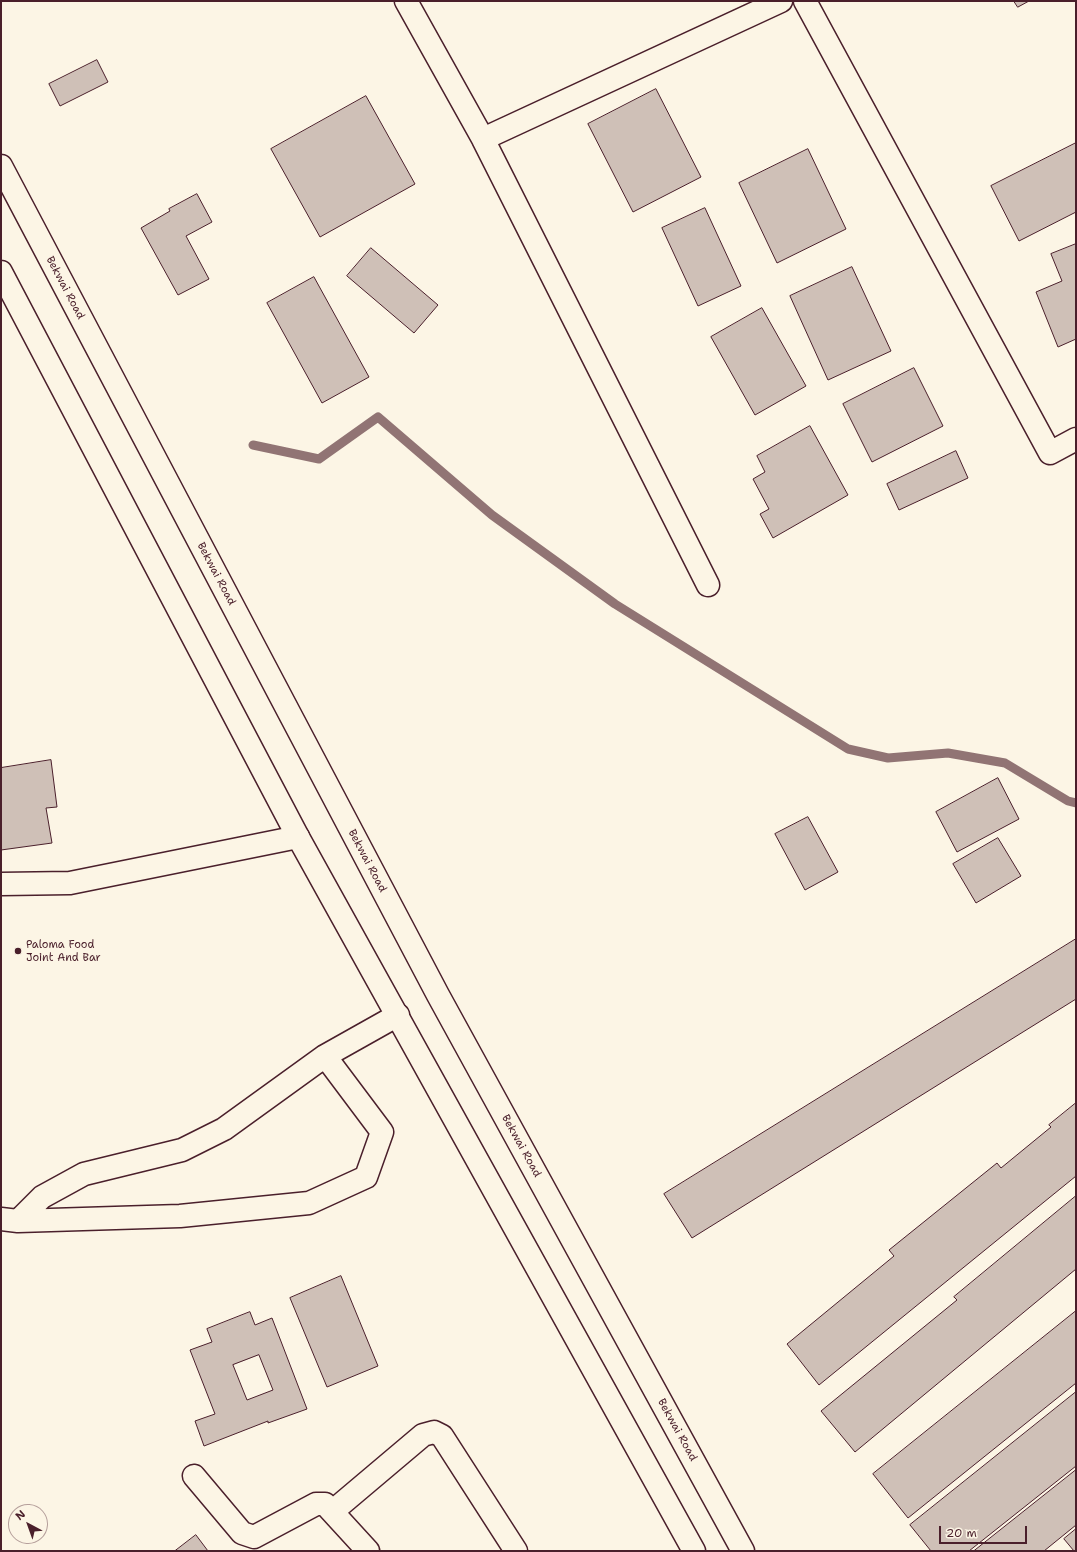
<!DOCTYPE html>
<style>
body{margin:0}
#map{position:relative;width:1077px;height:1552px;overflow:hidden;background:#fcf5e5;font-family:"Shantell Sans",sans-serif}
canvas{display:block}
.frame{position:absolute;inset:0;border:2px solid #4a1f2b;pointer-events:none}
.north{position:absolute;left:8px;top:1504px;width:40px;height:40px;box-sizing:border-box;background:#fcf5e5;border:1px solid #b59f9b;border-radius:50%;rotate:319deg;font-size:11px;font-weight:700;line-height:16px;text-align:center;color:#4a1f2b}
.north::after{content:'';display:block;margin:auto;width:14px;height:18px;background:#4a1f2b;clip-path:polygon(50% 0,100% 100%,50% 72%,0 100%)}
.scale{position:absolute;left:939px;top:1526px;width:88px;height:18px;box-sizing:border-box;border:2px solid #4a1f2b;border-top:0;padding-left:5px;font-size:12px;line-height:14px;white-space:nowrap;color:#4a1f2b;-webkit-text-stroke:3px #fcf5e5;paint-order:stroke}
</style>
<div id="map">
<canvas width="1077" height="1552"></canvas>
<div class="frame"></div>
<div class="north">N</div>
<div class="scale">20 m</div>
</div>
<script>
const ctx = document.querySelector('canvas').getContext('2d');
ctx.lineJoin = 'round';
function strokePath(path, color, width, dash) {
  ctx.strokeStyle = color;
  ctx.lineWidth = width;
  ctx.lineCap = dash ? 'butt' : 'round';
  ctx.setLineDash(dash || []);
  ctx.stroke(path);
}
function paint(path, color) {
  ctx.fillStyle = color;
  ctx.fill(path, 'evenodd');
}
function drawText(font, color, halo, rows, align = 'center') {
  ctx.font = font + ' "Shantell Sans",sans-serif';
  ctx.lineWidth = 4;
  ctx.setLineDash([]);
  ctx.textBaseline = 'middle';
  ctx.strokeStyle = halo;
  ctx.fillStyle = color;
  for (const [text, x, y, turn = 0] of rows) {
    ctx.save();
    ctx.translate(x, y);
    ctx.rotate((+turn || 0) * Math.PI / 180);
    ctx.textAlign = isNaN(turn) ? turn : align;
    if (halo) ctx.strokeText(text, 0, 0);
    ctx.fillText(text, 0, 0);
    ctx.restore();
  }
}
strokePath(new Path2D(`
 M 253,445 L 319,459 L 378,417 L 492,515 L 615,604 L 848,749 L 888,758 L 948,753 L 1005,763 L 1068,801 L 1076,803`), '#917474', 9);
const building = new Path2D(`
 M 1014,1 L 1029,1 L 1018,7 Z
 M 97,60 L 108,82 L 60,106 L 49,84 Z
 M 656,89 L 701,177 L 633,212 L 588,124 Z
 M 366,96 L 415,184 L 320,237 L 271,149 Z
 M 1076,143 L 1076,212 L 1019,241 L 991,186 Z
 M 808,149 L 846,229 L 777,263 L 739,183 Z
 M 197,194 L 212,222 L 186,236 L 209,279 L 178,295 L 141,228 L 170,211 L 169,209 Z
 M 705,208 L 741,286 L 698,306 L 662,228 Z
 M 1076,244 L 1076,339 L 1058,347 L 1036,292 L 1062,281 L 1051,254 Z
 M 371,248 L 438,305 L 414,333 L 347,276 Z
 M 852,267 L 891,351 L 828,380 L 790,296 Z
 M 314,277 L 369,377 L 322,403 L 267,303 Z
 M 762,308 L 806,386 L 755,415 L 711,337 Z
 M 914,368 L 943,426 L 872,462 L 843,404 Z
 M 810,426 L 848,495 L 773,538 L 760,514 L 769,509 L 753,479 L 765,472 L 757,456 Z
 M 956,451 L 968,478 L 899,510 L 887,484 Z
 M 51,760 L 57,807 L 46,808 L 52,843 L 1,850 L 1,768 Z
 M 998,778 L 1019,819 L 957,852 L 936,812 Z
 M 808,817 L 838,872 L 805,890 L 775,834 Z
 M 998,838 L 1021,876 L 976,903 L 953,864 Z
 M 1076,939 L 1076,999 L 692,1238 L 664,1194 Z
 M 1076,1103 L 1076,1176 L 819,1385 L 787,1344 L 894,1256 L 889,1250 L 997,1163 L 1001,1168 L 1051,1127 L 1049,1125 Z
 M 1076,1196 L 1076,1269 L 855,1452 L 821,1411 L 957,1300 L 954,1297 Z
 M 341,1276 L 378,1366 L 327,1387 L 290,1298 Z
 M 1076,1311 L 1076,1383 L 908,1518 L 873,1474 Z
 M 250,1312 L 255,1325 L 272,1318 L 307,1409 L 268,1423 L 268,1421 L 204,1446 L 195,1421 L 215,1414 L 190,1350 L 212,1342 L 207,1329 ZM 259,1355 L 273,1390 L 247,1400 L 233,1365 Z
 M 1076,1392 L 1076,1466 L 969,1551 L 931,1551 L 910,1525 Z
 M 1076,1470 L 1076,1525 L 1044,1551 L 974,1551 Z
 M 1076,1529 L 1076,1551 L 1074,1551 L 1064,1539 Z
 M 196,1535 L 208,1551 L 175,1551 Z`);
paint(building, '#cfc0b7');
strokePath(building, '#4a1f2b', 1);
const street = new Path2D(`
 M 406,1 L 483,139 L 708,585
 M 805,1 L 1050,453 L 1076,439
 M 483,139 L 781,1
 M 1,884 L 70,883 L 298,837
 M 1,1219 L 18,1221 L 180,1216 L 309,1203 L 366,1177 L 382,1132 L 325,1056
 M 18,1221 L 42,1197 L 84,1174 L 182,1150 L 224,1129 L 325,1056 L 398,1015
 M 194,1476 L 242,1533 L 254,1537 L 316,1504 L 325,1504 L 368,1551
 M 333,1511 L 423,1435 L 434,1432 L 442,1436 L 516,1551`);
const highway = new Path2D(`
 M 1,166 L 438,995 L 743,1551
 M 1,272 L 298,837 L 694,1551`);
strokePath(street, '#4a1f2b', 25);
strokePath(highway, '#4a1f2b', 25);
strokePath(street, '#fcf5e5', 22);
strokePath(highway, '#fcf5e5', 22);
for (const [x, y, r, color] of [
 [18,951,4,"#4a1f2b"]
]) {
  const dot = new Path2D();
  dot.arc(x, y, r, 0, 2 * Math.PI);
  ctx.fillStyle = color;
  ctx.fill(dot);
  strokePath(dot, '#fcf5e5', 1.5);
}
drawText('11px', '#4a1f2b', '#fcf5e5', [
 ["Bekwai Road",65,288,62],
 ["Bekwai Road",216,574,62],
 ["Bekwai Road",367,861,62],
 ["Bekwai Road",521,1146,61],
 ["Bekwai Road",677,1430,61]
]);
drawText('11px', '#4a1f2b', '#fcf5e5', [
 ["Paloma Food",26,945],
 ["Joint And Bar",26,958]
], 'left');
</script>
